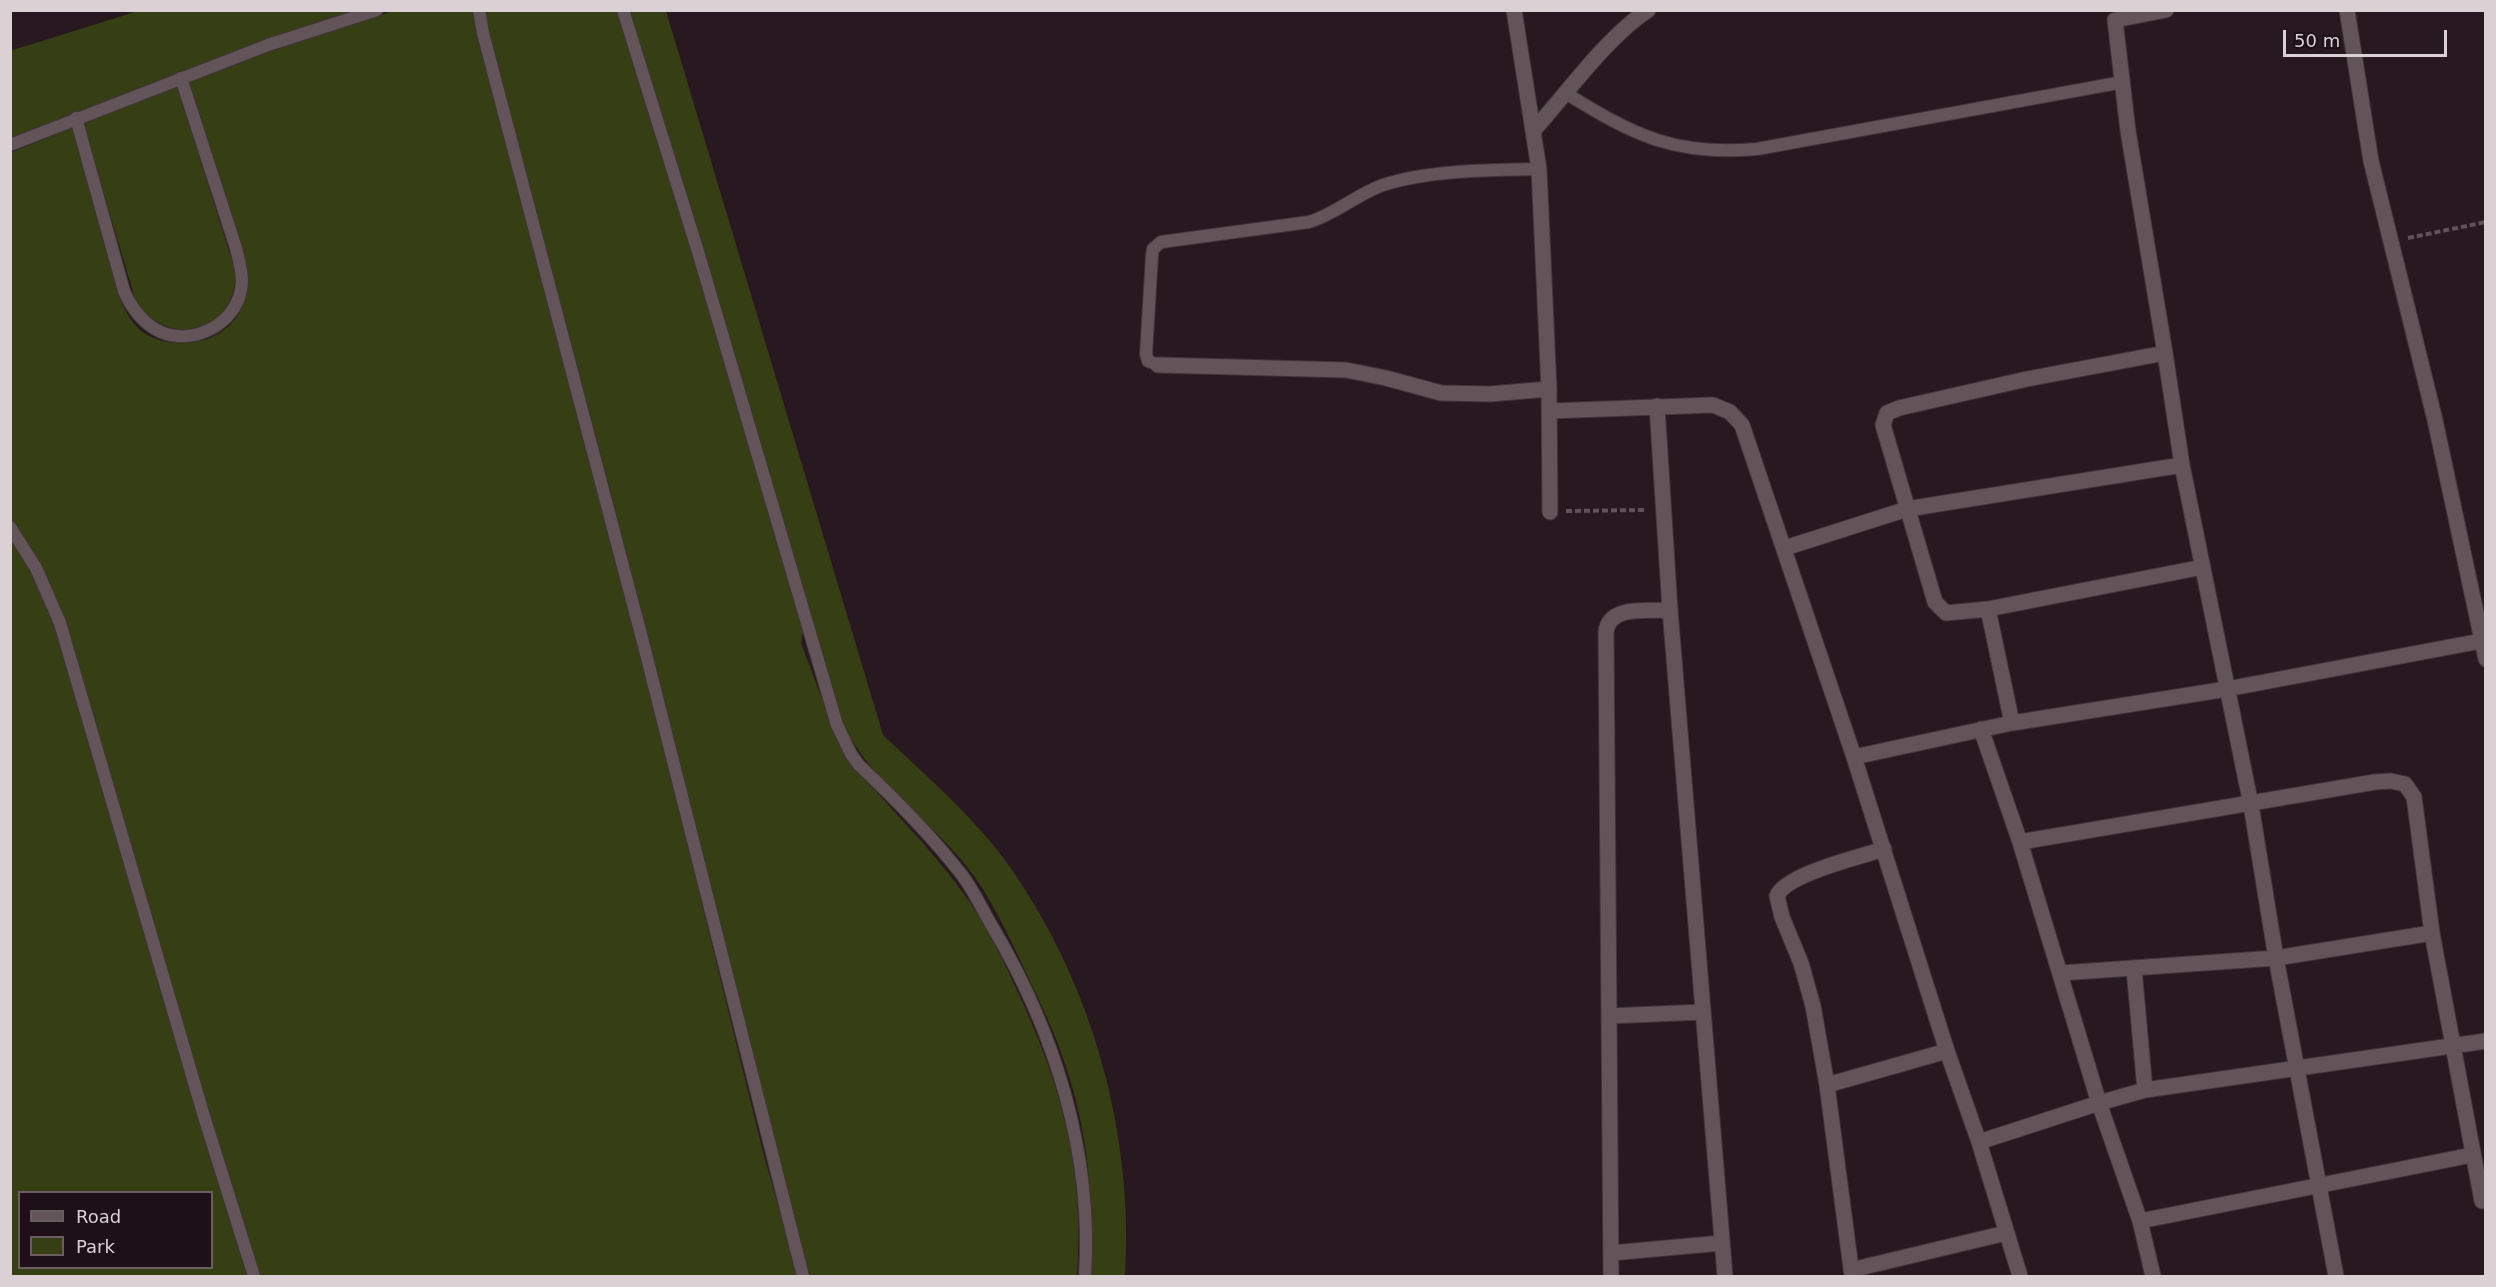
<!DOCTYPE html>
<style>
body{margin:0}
#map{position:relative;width:2496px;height:1287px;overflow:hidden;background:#27191f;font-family:"DejaVu Sans",sans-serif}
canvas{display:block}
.frame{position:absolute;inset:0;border:12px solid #dbd1d5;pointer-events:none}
.legend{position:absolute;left:18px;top:1191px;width:195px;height:78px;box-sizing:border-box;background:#1d1016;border:2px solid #695d62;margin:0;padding:8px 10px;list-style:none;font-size:18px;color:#dbd1d5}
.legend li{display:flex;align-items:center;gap:12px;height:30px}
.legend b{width:30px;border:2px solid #695d62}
.scale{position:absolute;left:2283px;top:30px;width:164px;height:27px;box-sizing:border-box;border:3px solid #dbd1d5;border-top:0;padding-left:8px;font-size:18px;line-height:21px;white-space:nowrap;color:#dbd1d5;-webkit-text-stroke:4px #1d1016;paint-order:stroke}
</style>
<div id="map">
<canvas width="2496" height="1287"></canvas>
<div class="frame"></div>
<ul class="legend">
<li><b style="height:8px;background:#63545a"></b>Road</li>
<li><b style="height:16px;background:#363e14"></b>Park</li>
</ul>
<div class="scale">50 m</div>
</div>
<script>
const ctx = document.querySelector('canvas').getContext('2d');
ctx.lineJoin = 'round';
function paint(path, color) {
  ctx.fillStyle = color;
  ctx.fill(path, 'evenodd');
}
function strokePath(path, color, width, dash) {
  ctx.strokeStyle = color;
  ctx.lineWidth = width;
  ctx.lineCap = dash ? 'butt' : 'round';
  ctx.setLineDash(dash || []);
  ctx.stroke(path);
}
paint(new Path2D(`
 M 138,11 L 364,11 L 162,79 L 11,138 L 10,45 L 13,50 Z
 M 393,11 L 474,11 L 477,34 L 639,648 L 763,1152 L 798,1276 L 259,1276 L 147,908 L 65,623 C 51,586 34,552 11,519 L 10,153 L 74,127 C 85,167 95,207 106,247 C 113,271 117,300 132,321 C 150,347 194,349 220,333 C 243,318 249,295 248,269 L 187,81 L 226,66 Z
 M 485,11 L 619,11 L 804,625 L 801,643 L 840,746 L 854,766 C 890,809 931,848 964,894 C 985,922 1000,954 1015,986 C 1061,1083 1085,1168 1077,1276 L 809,1276 L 610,489 L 488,33 Z
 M 629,11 L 666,11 L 883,735 C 928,778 977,819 1012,870 C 1093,987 1134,1135 1125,1276 L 1091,1276 C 1094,1207 1089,1136 1067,1070 C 1056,1034 1039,1000 1023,966 C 1006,931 989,893 964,863 C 925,816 870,780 843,724 Z
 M 177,86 L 236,273 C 234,334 174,348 137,305 L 83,123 Z
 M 10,535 L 27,562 L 55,625 L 247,1276 L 11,1276 ZM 20,1192 L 212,1192 L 212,1268 L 20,1268 Z`), '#363e14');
const lane = new Path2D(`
 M 479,10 L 483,33 L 644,646 L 803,1276
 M 623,10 L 699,255 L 837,725 L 851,754 L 859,765 C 893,797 934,839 962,875 C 974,891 982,909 992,926 C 1055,1032 1093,1153 1085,1276
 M 1567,94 C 1635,136 1675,156 1757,149 L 2123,82
 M 76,118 L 124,291 C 132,309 143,324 161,332 C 193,346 235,324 241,290 C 244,277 239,261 236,248 L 181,78
 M 10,145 L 268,45 L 377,10
 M 1158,365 L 1148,361 L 1146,354 L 1152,255 L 1153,249 L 1161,242 L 1309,222 C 1336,214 1357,194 1383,185 C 1429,170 1491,170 1539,169
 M 10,527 L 36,568 L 60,623 L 203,1113 L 254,1276`);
const street = new Path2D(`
 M 1514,10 L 1539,169 L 1549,389 L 1550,512
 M 2347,10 L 2371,161 L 2435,420 L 2486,659
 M 1534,130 C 1568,92 1606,38 1648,10
 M 2165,353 L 2128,131 L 2115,20 L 2166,10
 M 1158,365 L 1346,370 L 1386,378 L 1441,393 L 1490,394 L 1549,389
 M 1657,406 L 1670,610 L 1725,1276
 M 1549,411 L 1713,405 L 1730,412 L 1742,425 L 1854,757 L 1947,1051 L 1979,1142 L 2020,1276
 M 1785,548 L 1907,509 L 2182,465
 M 2203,567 L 1988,609 L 1946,613 L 1935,602 L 1883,425 L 1887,413 L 1899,408 L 2027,379 L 2165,353 L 2182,465 L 2251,805 L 2276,958 L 2336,1276
 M 1988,609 L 2012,723
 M 1981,729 L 2020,842 L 2099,1103 L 2140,1221 L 2153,1276
 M 1854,757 L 2012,723 L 2227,689 L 2481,641
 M 2020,842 L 2375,782 L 2391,781 L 2405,784 L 2414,797 L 2432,933 L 2482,1201
 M 2134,969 L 2145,1090
 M 2061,973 L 2276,958 L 2432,933
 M 1609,1016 L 1703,1012
 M 1827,1085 L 1947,1051
 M 1979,1142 L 2099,1103 L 2145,1090 L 2486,1041
 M 2140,1221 L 2472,1155
 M 1611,1253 L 1722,1243
 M 1851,1270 L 2006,1233
 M 1611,1276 L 1606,632 C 1609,604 1650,612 1670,610
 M 1852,1276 L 1827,1085 L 1813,1006 L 1801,963 L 1782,917 L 1777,896 C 1786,874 1860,857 1884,849`);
strokePath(lane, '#40363a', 14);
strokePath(street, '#40363a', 17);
strokePath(new Path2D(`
 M 2408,238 L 2486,222
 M 1566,511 L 1646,510`), '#5f5258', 4, [6, 3]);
strokePath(lane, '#63545a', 12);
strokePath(street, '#63545a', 15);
</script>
